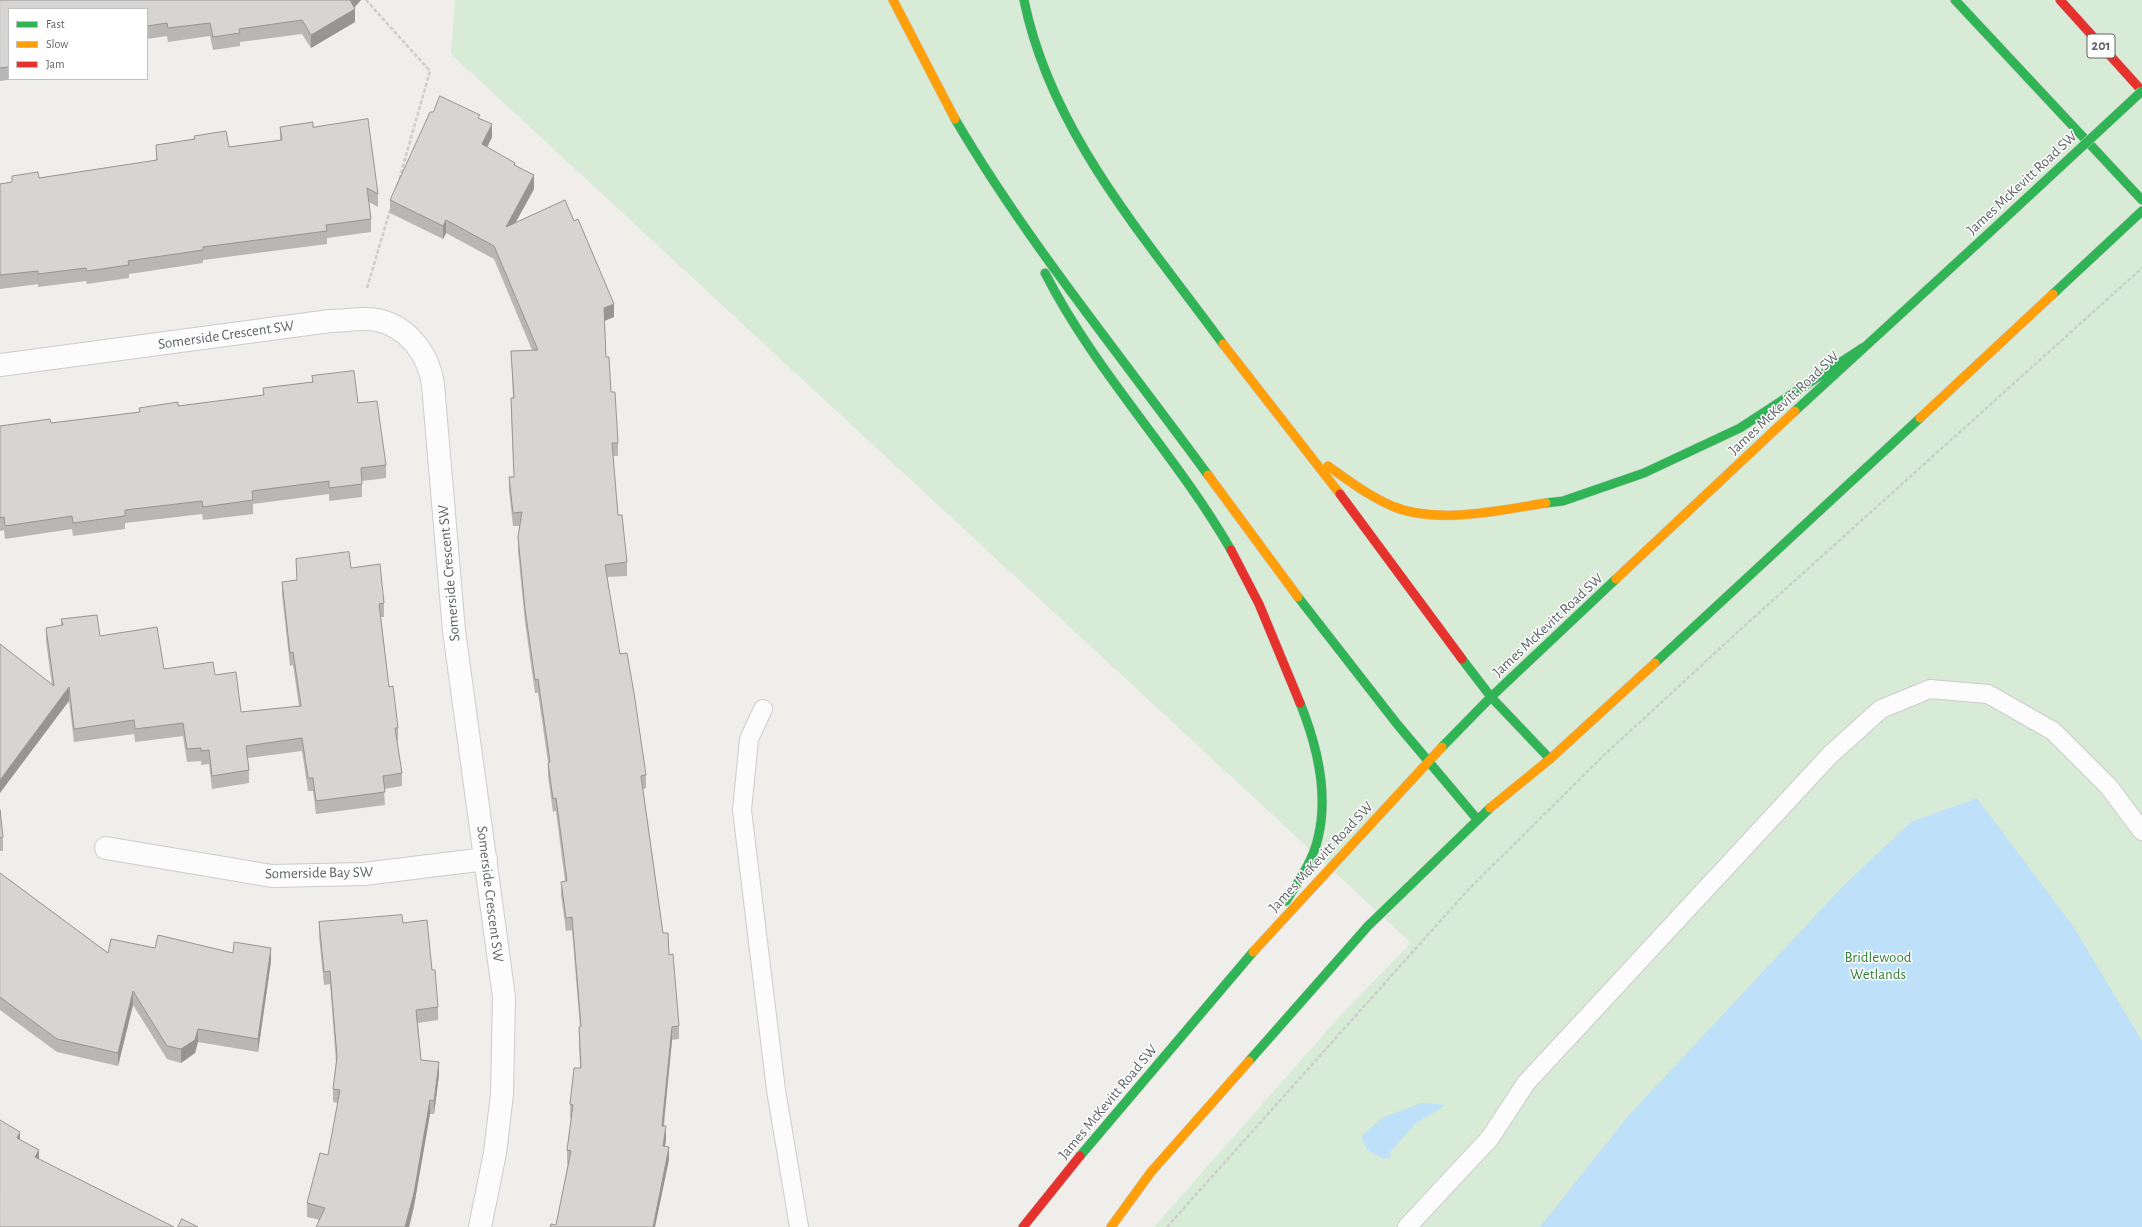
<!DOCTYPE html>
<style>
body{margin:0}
#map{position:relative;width:2142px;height:1227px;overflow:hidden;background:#efeeea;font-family:"Alegreya Sans",sans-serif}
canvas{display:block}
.legend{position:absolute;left:8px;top:8px;width:140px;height:72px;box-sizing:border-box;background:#fff;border:1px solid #bfc1c3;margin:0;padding:5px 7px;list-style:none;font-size:12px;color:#5f6368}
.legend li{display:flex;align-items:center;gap:8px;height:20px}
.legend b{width:20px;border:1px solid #bfc1c3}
</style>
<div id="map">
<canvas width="2142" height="1227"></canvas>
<ul class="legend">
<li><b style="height:5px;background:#30b455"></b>Fast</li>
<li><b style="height:5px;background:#ff9f0a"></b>Slow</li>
<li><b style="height:5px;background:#e5322d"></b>Jam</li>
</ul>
</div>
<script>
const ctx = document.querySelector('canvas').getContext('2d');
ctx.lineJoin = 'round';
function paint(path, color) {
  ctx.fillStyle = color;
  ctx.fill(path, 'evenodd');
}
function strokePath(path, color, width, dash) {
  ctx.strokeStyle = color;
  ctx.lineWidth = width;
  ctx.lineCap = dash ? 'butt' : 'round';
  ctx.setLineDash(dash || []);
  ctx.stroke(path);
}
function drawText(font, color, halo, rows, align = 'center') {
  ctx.font = font + ' "Alegreya Sans",sans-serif';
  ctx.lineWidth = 3;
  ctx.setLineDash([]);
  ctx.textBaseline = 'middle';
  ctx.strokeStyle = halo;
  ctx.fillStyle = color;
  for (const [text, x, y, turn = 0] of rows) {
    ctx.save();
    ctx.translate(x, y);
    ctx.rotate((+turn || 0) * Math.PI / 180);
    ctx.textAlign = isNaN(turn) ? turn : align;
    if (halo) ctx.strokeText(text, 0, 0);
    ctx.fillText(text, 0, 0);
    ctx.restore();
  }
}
paint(new Path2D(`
 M 455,0 L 2142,0 L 2142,1227 L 1154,1227 L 1340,1016 L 1411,943 L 451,54 Z`), '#d8ebd6');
paint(new Path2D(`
 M 1977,798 L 2073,926 L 2142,1041 L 2142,1227 L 1540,1227 L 1629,1115 L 1843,886 L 1911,822 Z
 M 1421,1103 L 1446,1105 L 1416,1123 L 1390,1152 L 1391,1157 L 1384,1159 L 1367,1150 L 1361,1136 L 1384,1117 Z`), '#bfe0f9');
const lane = new Path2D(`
 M 763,709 L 749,739 L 742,810 L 776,1090 L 799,1227
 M 1407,1227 L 1490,1138 L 1526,1083 L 1830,755 L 1881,709 L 1930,689 L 1988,694 L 2053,731 L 2109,787 L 2142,831`);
const street = new Path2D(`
 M 0,365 L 330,321 C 345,321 363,317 377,320 C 408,326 429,355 433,385 L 454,631 L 504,997 L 502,1094 L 495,1153 L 480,1227
 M 106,848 L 272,876 L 364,874 L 486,859`);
const fast = new Path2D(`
 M 1024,0 C 1051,133 1145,237 1223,344
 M 1955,0 L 2142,200
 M 955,119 C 1029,245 1122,357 1208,475
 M 1045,273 C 1096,373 1175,453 1231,550
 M 2053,294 L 2142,211
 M 1795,411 L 1989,233
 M 1546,503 L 1563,501 L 1644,473 L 1740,428 L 1864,347
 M 1298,597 L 1397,724 L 1477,819
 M 1462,659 L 1491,697 L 1550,759
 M 1655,663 L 1920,418
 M 1442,747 L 1491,697 L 1616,579
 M 1286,901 C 1298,882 1313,861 1318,838 C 1329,793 1317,745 1300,703
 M 1249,1061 L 1368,926 L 1490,808
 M 1080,1156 L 1253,952`);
const slow = new Path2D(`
 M 893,0 L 955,119
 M 1223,344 L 1340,494
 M 1920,418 L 2053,294
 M 1328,466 C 1349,481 1369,496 1392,506 C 1436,525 1501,510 1546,503
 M 1208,475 L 1298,597
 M 1616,579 L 1795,411
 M 1490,808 L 1550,759 L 1655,663
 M 1253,952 L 1442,747
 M 1111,1227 L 1151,1172 L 1249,1061`);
const jam = new Path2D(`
 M 2060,0 L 2142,91
 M 1340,494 L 1462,659
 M 1231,550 L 1259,604 L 1300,703
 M 1023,1227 L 1080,1156`);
strokePath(lane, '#cbcccc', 20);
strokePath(street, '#cbcccc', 24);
strokePath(fast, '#cacacb', 10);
strokePath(slow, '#cacacb', 10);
strokePath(jam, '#cacacb', 10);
strokePath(new Path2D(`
 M 366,0 L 430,71 L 397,187
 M 367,288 L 391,207
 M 1167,1227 L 1468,890 L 1602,757 L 1741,629 L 2142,268`), '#cacfcc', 2.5, [4, 2]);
strokePath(lane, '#fdfcfc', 18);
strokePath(street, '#fdfcfc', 22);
strokePath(fast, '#30b455', 9);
strokePath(slow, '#ff9f0a', 9);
strokePath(jam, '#e5322d', 9);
const fastBridge = new Path2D(`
 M 1989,233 L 2142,91`);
strokePath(fastBridge, '#cacacb', 10, []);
strokePath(fastBridge, '#30b455', 9);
paint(new Path2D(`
 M 0,0 L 361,0 L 354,8 L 355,22 L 311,48 L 302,34 L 240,42 L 240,46 L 213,50 L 210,36 L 168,42 L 167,36 L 147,39 L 147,9 L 9,9 L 9,79 L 15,79 L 0,81 Z
 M 433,112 L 480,119 L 492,137 L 487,147 L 515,165 L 534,189 L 515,223 L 614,317 L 604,321 L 606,357 L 618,443 L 618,456 L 613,456 L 618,515 L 627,562 L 627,576 L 607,577 L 620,654 L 646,775 L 646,788 L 643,789 L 663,933 L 669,955 L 679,1026 L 679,1039 L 672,1040 L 664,1126 L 666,1139 L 665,1146 L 669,1160 L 556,1225 L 568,1164 L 567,1164 L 567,1150 L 571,1118 L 570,1118 L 570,1104 L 580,1068 L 579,1040 L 579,1027 L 580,1027 L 572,930 L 566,931 L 561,895 L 561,882 L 565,881 L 556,811 L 553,812 L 548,776 L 548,762 L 538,693 L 535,693 L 525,622 L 518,551 L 518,537 L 520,526 L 513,526 L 509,490 L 509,477 L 514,477 L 511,411 L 511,398 L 513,398 L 511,351 L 532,350 L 494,259 L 446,233 L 443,239 L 390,213 L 390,200 Z
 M 280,127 L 313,127 L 378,194 L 378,207 L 369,202 L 371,219 L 371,232 L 327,238 L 327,244 L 203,260 L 203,263 L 129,274 L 129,278 L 87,284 L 86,281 L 38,287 L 38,284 L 0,289 L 0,184 L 12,182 L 12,176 L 39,178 L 156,161 L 156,145 L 194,139 L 194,136 L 229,147 L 280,140 Z
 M 312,376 L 358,403 L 386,465 L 386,478 L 362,481 L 362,497 L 329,501 L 329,494 L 253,504 L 253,514 L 203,520 L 202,514 L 125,523 L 125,529 L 73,536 L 72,529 L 5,539 L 4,530 L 0,531 L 0,426 L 51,423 L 139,412 L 139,408 L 178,406 L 263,395 L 263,388 L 312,382 Z
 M 296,559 L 351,568 L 384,603 L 384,617 L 381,617 L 389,687 L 398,728 L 398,741 L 397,741 L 402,773 L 402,786 L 384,789 L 385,805 L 316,814 L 313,791 L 308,791 L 302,751 L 248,758 L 249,770 L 249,783 L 212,789 L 209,764 L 201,765 L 201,761 L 187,762 L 183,736 L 135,742 L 134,734 L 74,742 L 69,701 L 52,685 L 46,641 L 46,628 L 61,626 L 61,619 L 100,636 L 164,669 L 215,675 L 241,712 L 299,706 L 293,665 L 290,666 L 282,595 L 282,582 L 297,581 Z
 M 0,810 L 3,837 L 3,851 L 0,851 Z
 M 0,873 L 108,953 L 155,948 L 271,961 L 258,1052 L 198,1042 L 195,1053 L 181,1063 L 167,1059 L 133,1005 L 118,1066 L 57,1052 L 0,1010 Z
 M 319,922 L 403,923 L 432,970 L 438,1007 L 438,1020 L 418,1023 L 421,1060 L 439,1075 L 434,1114 L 430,1114 L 414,1206 L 409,1227 L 316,1227 L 320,1220 L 307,1217 L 307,1203 L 328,1155 L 338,1103 L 333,1102 L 333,1089 L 336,1062 L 330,984 L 324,985 L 319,936 Z`), '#b8b7b5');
paint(new Path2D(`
 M 350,0 L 361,0 L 351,11 L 355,9 L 355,22 L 311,48 L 311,35 Z
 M 492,124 L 492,137 L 482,158 L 482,144 Z
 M 534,175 L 534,189 L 506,240 L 506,227 Z
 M 446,220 L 446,233 L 443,239 L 443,226 Z
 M 614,304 L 614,317 L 604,321 L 604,308 Z
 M 69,687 L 69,701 L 0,793 L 0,780 Z
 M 271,948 L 271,961 L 258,1052 L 258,1039 Z
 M 133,991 L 133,1005 L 118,1066 L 118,1053 Z
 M 672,1027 L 672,1040 L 662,1139 L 662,1126 Z
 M 198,1029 L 198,1042 L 195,1053 L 181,1063 L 181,1049 Z
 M 439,1062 L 439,1075 L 434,1114 L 434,1101 Z
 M 430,1100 L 430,1114 L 414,1206 L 409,1227 L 405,1227 Z
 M 666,1126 L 666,1139 L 663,1159 L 663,1146 Z
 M 20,1132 L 20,1145 L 17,1138 Z
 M 669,1147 L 669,1160 L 655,1227 L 653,1227 Z
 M 39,1150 L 39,1163 L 35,1157 Z`), '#969594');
const building = new Path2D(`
 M 0,0 L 350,0 L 355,9 L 311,35 L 302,20 L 239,29 L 240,33 L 213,37 L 210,23 L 168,28 L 167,23 L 147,26 L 147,9 L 9,9 L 9,67 L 0,68 Z
 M 440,96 L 480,115 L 478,118 L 492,124 L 482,144 L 515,163 L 514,165 L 534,175 L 506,227 L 565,200 L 574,221 L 578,219 L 614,304 L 604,308 L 606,357 L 609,357 L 611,392 L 615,392 L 618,443 L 612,443 L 618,515 L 622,515 L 627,562 L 605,565 L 620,654 L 627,653 L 634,693 L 646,775 L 641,776 L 663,933 L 668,933 L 669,955 L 673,954 L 679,1026 L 672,1027 L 662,1126 L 666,1126 L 663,1146 L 669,1147 L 653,1227 L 550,1227 L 551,1224 L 556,1225 L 571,1151 L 567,1150 L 573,1105 L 570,1104 L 574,1068 L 581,1068 L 579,1027 L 581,1026 L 572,917 L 566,918 L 561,882 L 567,881 L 556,798 L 553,799 L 548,763 L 550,762 L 538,679 L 535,680 L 525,609 L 518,537 L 522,512 L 513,513 L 509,477 L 514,477 L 511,398 L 514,398 L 511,351 L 538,350 L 494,246 L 446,220 L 443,226 L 390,200 L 430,112 L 433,112 Z
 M 368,119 L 378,194 L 367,188 L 371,219 L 326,225 L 327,231 L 203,247 L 203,250 L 128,261 L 129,265 L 87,271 L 86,268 L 38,274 L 38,271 L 0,275 L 0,184 L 12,182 L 12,176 L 38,172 L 39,178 L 157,160 L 156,145 L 195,139 L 194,136 L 226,131 L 229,147 L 282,140 L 280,127 L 313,122 L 313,127 Z
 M 354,371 L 358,403 L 377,401 L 386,465 L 361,468 L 362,484 L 329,488 L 329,481 L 252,491 L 253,500 L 203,507 L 202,501 L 125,510 L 125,516 L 73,523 L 72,516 L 5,526 L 4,517 L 0,518 L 0,426 L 50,419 L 51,423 L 140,412 L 139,408 L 178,402 L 178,406 L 264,395 L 263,388 L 313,382 L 312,376 Z
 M 349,552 L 351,568 L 380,564 L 384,603 L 379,604 L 389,687 L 393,686 L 398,728 L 395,728 L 402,773 L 383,776 L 385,792 L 316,801 L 313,778 L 308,778 L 302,738 L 246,746 L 249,770 L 212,776 L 209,750 L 201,751 L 201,748 L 187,749 L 183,723 L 135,729 L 134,720 L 74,729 L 69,687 L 0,780 L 0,644 L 54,686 L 46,628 L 63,625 L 61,619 L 97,615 L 100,636 L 157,627 L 164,669 L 213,662 L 215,675 L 236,672 L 241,712 L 301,706 L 293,652 L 290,653 L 282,582 L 297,580 L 296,559 Z
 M 0,810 L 3,837 L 0,838 Z
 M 0,873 L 108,953 L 111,939 L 155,948 L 158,935 L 233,953 L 234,942 L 271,948 L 258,1039 L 198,1029 L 195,1040 L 181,1049 L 167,1046 L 133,991 L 118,1053 L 57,1039 L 0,997 Z
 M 402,915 L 403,923 L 427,920 L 432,970 L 435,970 L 438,1007 L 416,1010 L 421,1060 L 439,1062 L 434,1101 L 430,1100 L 414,1193 L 405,1227 L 316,1227 L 325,1208 L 307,1203 L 320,1153 L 328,1155 L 340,1090 L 333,1089 L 337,1057 L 330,971 L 324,972 L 319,922 Z
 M 0,1120 L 20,1132 L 17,1138 L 39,1150 L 35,1157 L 174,1227 L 0,1227 Z
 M 182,1219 L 198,1227 L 178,1227 Z`);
paint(building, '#d6d5d3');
strokePath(building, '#969594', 1);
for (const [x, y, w] of [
 [2101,46,28]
]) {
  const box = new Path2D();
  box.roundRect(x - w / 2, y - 12, w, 24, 3);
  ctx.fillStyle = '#fff';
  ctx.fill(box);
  strokePath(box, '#5f6368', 1);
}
drawText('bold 14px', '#5f6368', null, [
 ["201",2101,46]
]);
drawText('15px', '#5f6368', '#fff', [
 ["James McKevitt Road SW",2022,183,-43],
 ["Somerside Crescent SW",226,335,-8],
 ["James McKevitt Road SW",1784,403,-43],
 ["Somerside Crescent SW",449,573,-95],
 ["James McKevitt Road SW",1548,625,-43],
 ["James McKevitt Road SW",1321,857,-47],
 ["Somerside Bay SW",319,873,-1],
 ["Somerside Crescent SW",490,894,83],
 ["James McKevitt Road SW",1108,1102,-50]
]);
drawText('15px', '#348238', '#fff', [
 ["Bridlewood",1878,957],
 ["Wetlands",1878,974]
]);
</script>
